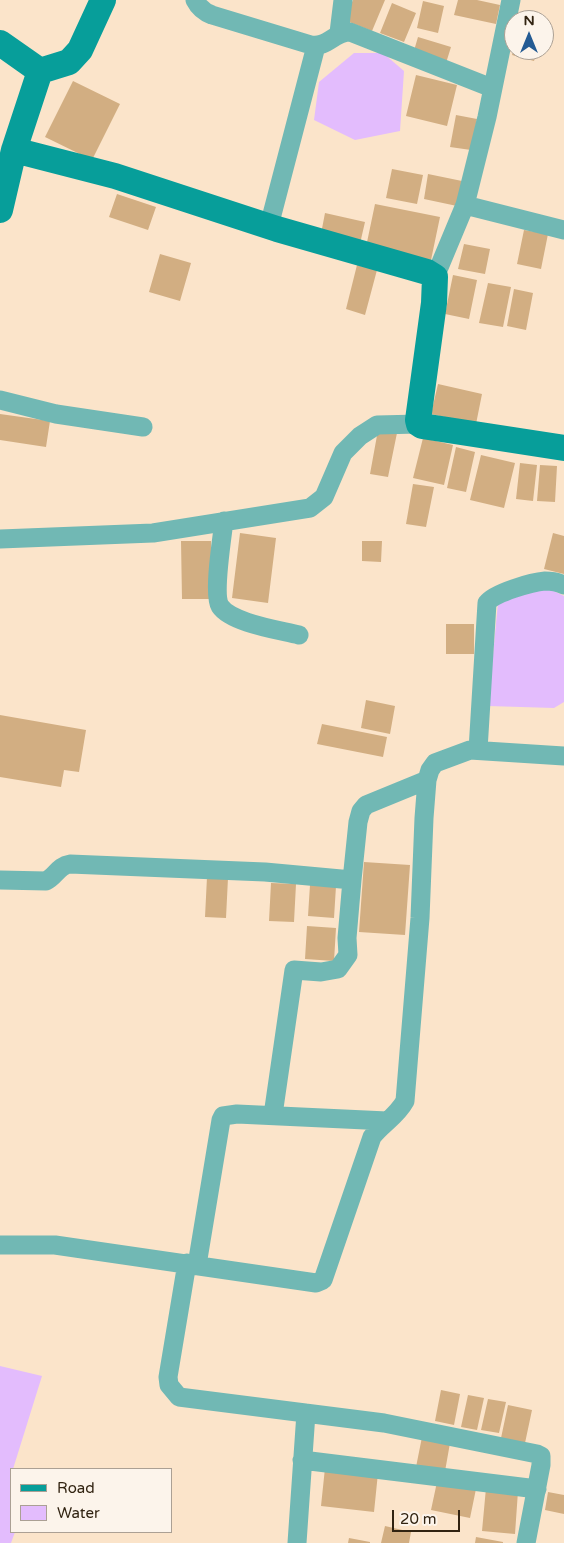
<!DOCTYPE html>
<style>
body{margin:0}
#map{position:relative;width:564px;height:1543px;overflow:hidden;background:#fbe4ca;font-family:"Varela Round",sans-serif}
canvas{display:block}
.legend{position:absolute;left:10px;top:1468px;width:162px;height:65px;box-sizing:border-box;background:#fcf4eb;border:1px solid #aba094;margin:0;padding:6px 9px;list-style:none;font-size:15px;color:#312311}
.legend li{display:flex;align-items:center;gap:10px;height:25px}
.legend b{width:25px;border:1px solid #aba094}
.north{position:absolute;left:504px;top:10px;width:50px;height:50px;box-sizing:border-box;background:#fcf4eb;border:1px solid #aba094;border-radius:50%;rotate:0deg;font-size:14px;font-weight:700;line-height:20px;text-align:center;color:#312311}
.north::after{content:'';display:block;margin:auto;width:18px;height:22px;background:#245b93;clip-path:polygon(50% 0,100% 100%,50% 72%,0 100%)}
.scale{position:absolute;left:392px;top:1510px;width:68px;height:22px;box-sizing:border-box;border:2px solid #312311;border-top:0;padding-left:6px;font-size:15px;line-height:18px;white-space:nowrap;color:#312311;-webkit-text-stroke:4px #fcf4eb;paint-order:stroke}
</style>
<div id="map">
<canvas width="564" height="1543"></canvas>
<ul class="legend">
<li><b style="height:6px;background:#079e9a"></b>Road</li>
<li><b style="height:14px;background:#e3bcfd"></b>Water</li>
</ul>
<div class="north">N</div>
<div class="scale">20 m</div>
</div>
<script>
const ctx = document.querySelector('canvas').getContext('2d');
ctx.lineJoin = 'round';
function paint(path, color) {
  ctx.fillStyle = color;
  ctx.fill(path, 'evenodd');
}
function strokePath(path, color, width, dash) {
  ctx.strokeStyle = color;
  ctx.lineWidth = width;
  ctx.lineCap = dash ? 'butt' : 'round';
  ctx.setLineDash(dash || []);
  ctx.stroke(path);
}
paint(new Path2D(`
 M 354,53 L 383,53 L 404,71 L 400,131 L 355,140 L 314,120 L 319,82 Z
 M 546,587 L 564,596 L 564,702 L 554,708 L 488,706 L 498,603 Z
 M 0,1366 L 42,1376 L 13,1469 L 11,1469 L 11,1532 L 15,1532 L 11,1543 L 0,1543 Z`), '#e3bcfd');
paint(new Path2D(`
 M 353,0 L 385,0 L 372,31 L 344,20 Z
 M 458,0 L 477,0 L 500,5 L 496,24 L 454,15 Z
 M 423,1 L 444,6 L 438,33 L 417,28 Z
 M 392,3 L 416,13 L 404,42 L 380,33 Z
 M 418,37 L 451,47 L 446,63 L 413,54 Z
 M 514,50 L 537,50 L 534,61 L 512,55 Z
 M 416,75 L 457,85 L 447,126 L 406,116 Z
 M 73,81 L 120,104 L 92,160 L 45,137 Z
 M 456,115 L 477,119 L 471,150 L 450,147 Z
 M 392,169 L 423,175 L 417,204 L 386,198 Z
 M 428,174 L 462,181 L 457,206 L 424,199 Z
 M 117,194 L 156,207 L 148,230 L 109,217 Z
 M 375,204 L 440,217 L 431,260 L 366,247 Z
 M 325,213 L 365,222 L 359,248 L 320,239 Z
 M 524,230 L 548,234 L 541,269 L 517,264 Z
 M 464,244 L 490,249 L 485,274 L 458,269 Z
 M 160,254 L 191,263 L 180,301 L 149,292 Z
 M 357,265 L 377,270 L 365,315 L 346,309 Z
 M 453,275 L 477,280 L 469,319 L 445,314 Z
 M 488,283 L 511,287 L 503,327 L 479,323 Z
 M 514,289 L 533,293 L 526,330 L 507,326 Z
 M 438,384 L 482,394 L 476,424 L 431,414 Z
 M 0,414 L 50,421 L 46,447 L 0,440 Z
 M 378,430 L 397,433 L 388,477 L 370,474 Z
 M 423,438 L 453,445 L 444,485 L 413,478 Z
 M 456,447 L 475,452 L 466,492 L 447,488 Z
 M 481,455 L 515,463 L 504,508 L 470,500 Z
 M 520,463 L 537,465 L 533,501 L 516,499 Z
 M 540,465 L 557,466 L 555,502 L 537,501 Z
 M 413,484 L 434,487 L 426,527 L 406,524 Z
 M 240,533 L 276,538 L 268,603 L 232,598 Z
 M 553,533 L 564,536 L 564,574 L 544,569 Z
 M 181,541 L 211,541 L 212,599 L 182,599 Z
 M 362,541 L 382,541 L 381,562 L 362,561 Z
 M 446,624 L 474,624 L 474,654 L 446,654 Z
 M 366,700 L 395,706 L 390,734 L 361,728 Z
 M 0,715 L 86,730 L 79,772 L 64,770 L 61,787 L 0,777 Z
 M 322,724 L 387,737 L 383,757 L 317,744 Z
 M 364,862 L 410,865 L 405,935 L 359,932 Z
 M 207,877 L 228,878 L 226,918 L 205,917 Z
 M 271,883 L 296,884 L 294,922 L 269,921 Z
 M 310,885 L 336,886 L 334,918 L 308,916 Z
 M 307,926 L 336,928 L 334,961 L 305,959 Z
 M 441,1390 L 460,1394 L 454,1425 L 435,1421 Z
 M 468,1395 L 484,1398 L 477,1430 L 461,1427 Z
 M 488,1399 L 506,1402 L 499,1433 L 481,1430 Z
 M 508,1405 L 532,1410 L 525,1443 L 501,1438 Z
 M 422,1437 L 450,1443 L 444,1477 L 415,1472 Z
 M 325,1468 L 378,1473 L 374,1512 L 321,1506 Z
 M 437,1482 L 476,1489 L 470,1518 L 431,1510 Z
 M 486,1488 L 518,1491 L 515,1534 L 482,1531 Z
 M 548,1492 L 564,1495 L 564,1514 L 545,1510 Z
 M 385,1526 L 411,1532 L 409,1543 L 381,1543 Z
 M 476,1537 L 503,1542 L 503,1543 L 475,1543 Z
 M 349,1538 L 370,1542 L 370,1543 L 348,1543 Z`), '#d2ae82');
strokePath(new Path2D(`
 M 195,0 C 199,8 204,12 212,15 L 311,45 C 327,48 334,32 350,32 L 492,88
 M 339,33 L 343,0
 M 465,205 L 564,230
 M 269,226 L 316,46
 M 435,277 L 465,205 L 487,117 L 511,0
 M 0,400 L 56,414 L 143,427
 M 224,521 C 222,538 213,594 220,606 C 231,623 280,630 299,635
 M 0,539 L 153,533 L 310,508 L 324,497 L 343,453 L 360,436 L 377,425 L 419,424
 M 478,750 L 487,603 C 494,593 532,582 545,581 C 552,581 558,582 564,585
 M 0,880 L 46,881 C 56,876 58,866 70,864 L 265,872 L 352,880
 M 273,1115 L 294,970 L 321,972 L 338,969 L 348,955 L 347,938 L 352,880 L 358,822 L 361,811 L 366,805 L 427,780
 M 0,1245 L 55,1245 L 316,1283 L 323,1280 L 372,1137 C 382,1124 397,1116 405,1101 L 420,918 L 424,818 L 427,780 L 430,770 L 435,763 L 470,750 L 564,756
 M 187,1263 L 168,1377 L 169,1385 L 179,1397 L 384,1423 L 537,1454 L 541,1456 L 541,1465 L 526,1543
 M 197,1265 L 221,1120 L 223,1116 L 237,1114 L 387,1121
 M 302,1460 L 537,1489
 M 297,1543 L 306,1413`), '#71b8b4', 19);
strokePath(new Path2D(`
 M 0,43 L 40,71 L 14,150 L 115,176 L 277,229 L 427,272 L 435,277 L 434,303 L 418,420 L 419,424 L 422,426 L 564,448
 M 40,71 L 69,62 L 80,50 L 103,0
 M 0,210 L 14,150`), '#079e9a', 26);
</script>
